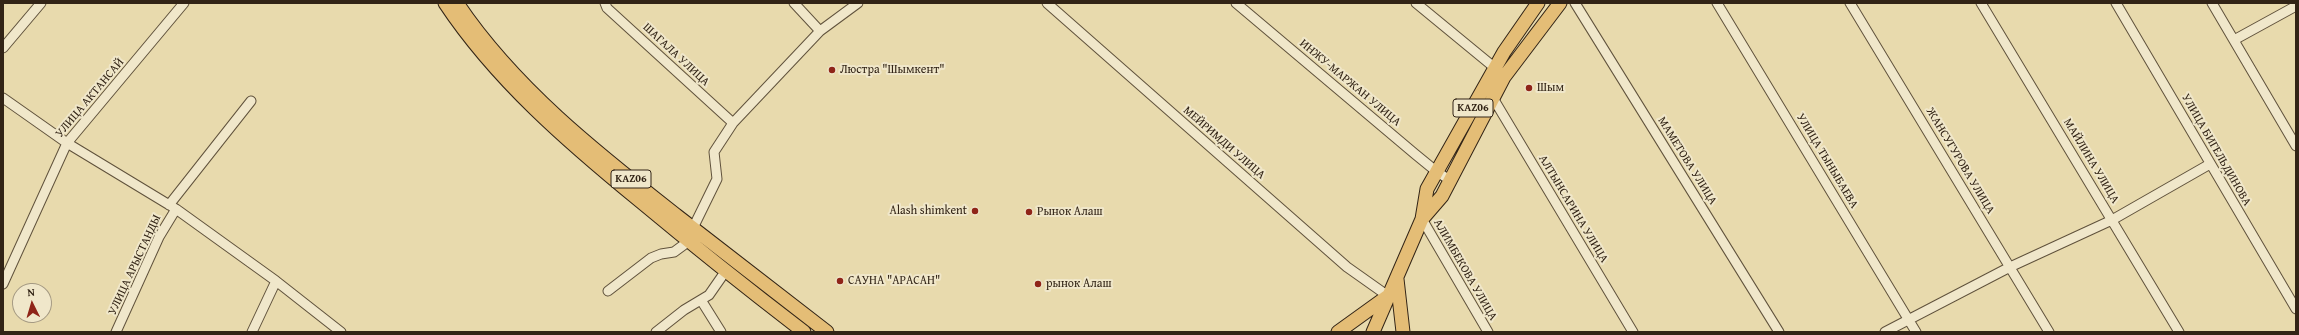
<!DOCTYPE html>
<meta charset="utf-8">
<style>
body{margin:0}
#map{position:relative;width:2299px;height:335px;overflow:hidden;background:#e8daad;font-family:"Gentium Book Plus",serif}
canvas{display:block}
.frame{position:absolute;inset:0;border:4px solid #322416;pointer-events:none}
.north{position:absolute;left:12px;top:283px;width:40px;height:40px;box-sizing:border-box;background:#f0e7ca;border:1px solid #a49982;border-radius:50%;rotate:355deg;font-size:11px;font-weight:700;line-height:16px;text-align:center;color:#322416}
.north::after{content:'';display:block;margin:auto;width:14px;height:18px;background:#8f2418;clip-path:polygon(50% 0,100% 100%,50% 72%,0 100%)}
</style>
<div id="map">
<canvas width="2299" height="335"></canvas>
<div class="frame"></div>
<div class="north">N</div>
</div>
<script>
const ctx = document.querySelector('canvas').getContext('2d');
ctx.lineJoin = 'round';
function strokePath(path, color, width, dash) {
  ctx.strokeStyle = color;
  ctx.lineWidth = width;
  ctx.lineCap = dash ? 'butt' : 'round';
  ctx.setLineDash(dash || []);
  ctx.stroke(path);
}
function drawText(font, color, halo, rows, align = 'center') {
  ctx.font = font + ' "Gentium Book Plus",serif';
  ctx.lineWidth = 4;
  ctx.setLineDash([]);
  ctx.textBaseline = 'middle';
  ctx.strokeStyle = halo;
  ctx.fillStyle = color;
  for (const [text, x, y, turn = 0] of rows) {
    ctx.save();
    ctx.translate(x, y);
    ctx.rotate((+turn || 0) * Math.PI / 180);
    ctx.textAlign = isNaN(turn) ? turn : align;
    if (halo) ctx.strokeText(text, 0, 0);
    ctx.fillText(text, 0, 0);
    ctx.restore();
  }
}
const minor = new Path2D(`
 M 605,3 L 607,8 L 733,123
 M 794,3 L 820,31
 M 1047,3 L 1347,267 L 1388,296
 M 1236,3 L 1415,154 L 1437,172 L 1450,180
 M 1416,3 L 1495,68
 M 1575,3 L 1779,332
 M 1717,3 L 1916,332
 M 1850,3 L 2049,332
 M 1981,3 L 2179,332
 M 2116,3 L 2296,309
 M 2212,3 L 2296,146
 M 2234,40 L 2296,6
 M 3,48 L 41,3
 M 3,98 L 67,143 L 176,209 L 276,281 L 341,332
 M 1493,98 L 1633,332
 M 169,205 L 251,101
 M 1422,219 L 1488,332
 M 693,228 L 717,179 L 714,152 L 733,123 L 820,31 L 858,3
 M 3,284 L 67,143 L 184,3
 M 608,291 L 651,258 L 661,254 L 674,252 L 689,241
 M 701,300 L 721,332
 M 116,332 L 159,237 L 176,209
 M 252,332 L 276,281
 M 656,332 L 684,310 L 709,295 L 725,272
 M 1885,332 L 2010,267 L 2112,220 L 2210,164`);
const highway = new Path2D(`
 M 445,3 C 496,80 569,143 640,201 C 694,246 748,289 804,332
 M 457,3 C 514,88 597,153 676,215 C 726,254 776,293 827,332
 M 1423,218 L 1442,196 L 1504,77 L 1560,3
 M 1397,279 L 1403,332
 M 1338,332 L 1388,296
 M 1373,332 L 1422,219 L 1427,189 L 1504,52 L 1538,3`);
strokePath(minor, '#60523c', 11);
strokePath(highway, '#322416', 15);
strokePath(minor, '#f0e7ca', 9);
strokePath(highway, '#e4bd76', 13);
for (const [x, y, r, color] of [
 [832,70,4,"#8f2418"],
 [1529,88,4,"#8f2418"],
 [975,211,4,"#8f2418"],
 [1029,212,4,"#8f2418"],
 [840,281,4,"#8f2418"],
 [1038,284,4,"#8f2418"]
]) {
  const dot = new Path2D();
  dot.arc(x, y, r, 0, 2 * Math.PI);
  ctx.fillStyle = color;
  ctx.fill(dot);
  strokePath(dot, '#f0e7ca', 1.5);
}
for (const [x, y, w] of [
 [1473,108,40],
 [631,179,40]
]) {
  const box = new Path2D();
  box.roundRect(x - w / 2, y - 9, w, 18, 3);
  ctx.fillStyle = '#f0e7ca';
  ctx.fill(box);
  strokePath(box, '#322416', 1);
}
drawText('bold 11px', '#322416', null, [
 ["KАZ06",1473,108],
 ["KАZ06",631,179]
]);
drawText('12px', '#322416', '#f0e7ca', [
 ["ШАГАЛА УЛИЦА",676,55,43],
 ["ИНЖУ-МАРЖАН УЛИЦА",1350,83,40],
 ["УЛИЦА АКТАНСАЙ",90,98,-50],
 ["МЕЙРИМДИ УЛИЦА",1224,143,41],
 ["УЛИЦА БИГЕЛЬДИНОВА",2216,150,60],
 ["МАМЕТОВА УЛИЦА",1687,161,58],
 ["УЛИЦА ТЫНЫБАЕВА",1827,161,59],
 ["ЖАНСУГУРОВА УЛИЦА",1960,161,59],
 ["МАЙЛИНА УЛИЦА",2091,161,59],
 ["АЛТЫНСАРИНА УЛИЦА",1573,209,59],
 ["УЛИЦА АРЫСТАНДЫ",135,265,-65],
 ["АЛИМБЕКОВА УЛИЦА",1465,270,60]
]);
drawText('12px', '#322416', '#f0e7ca', [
 ["Люстра \"Шымкент\"",840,70],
 ["Шым",1537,88],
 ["Alash shimkent",967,211,"right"],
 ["Рынок Алаш",1037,212],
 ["САУНА \"АРАСАН\"",848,281],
 ["рынок Алаш",1046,284]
], 'left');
</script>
